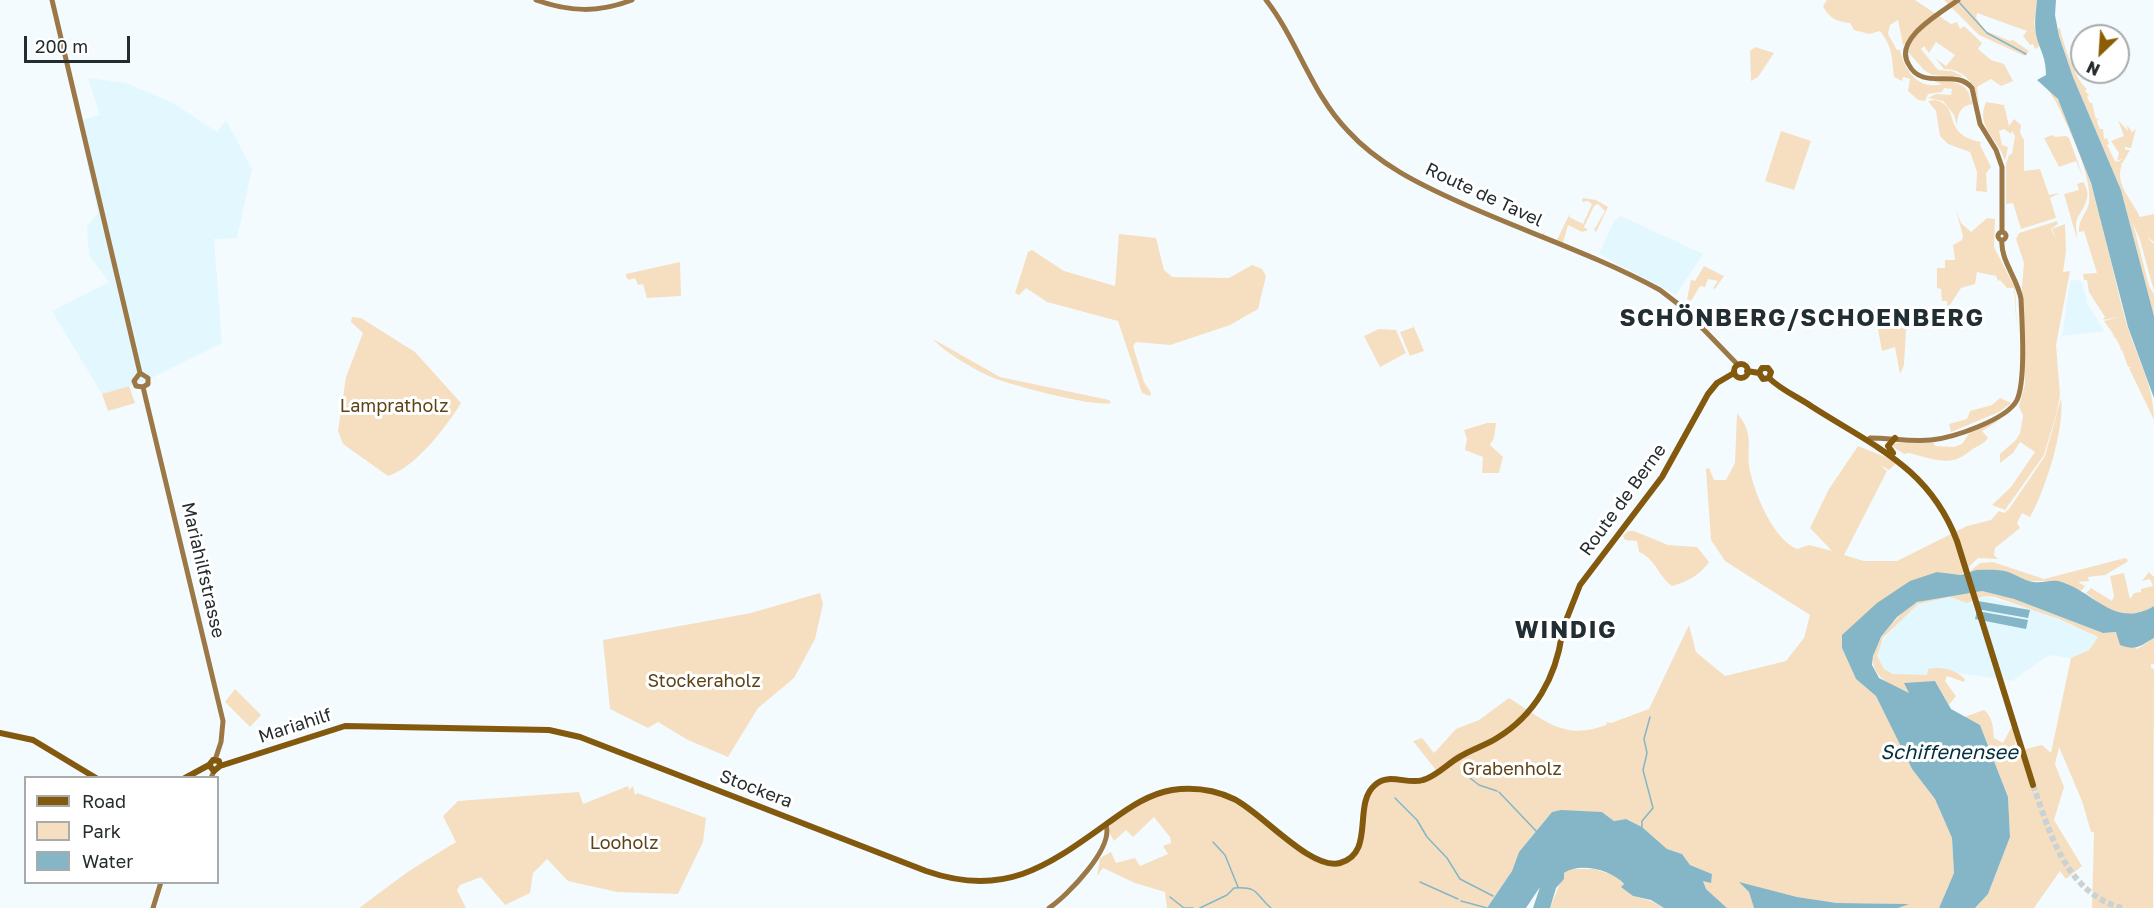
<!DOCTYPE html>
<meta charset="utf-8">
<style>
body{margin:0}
#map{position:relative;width:2154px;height:908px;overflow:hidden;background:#f4fbfe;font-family:"Golos Text",sans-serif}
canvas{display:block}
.legend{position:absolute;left:24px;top:776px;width:195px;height:108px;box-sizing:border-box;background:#fff;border:2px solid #a8abab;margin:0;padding:8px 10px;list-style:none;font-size:18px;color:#252c2e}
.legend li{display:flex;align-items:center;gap:12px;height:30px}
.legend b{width:30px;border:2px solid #a8abab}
.north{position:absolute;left:2070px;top:24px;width:60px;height:60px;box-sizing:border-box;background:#fff;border:2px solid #a8abab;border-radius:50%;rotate:205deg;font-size:16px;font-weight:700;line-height:24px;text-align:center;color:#252c2e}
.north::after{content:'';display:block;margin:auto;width:21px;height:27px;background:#8c5e03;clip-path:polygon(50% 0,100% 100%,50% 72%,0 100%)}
.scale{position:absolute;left:24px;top:36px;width:106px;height:27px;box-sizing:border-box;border:3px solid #252c2e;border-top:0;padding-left:8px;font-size:18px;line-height:21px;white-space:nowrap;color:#252c2e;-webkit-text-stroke:4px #fff;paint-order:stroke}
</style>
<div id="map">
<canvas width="2154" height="908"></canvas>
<ul class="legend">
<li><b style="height:8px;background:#83590d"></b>Road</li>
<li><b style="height:16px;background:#f6dfc0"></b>Park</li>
<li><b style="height:16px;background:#84b6c7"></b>Water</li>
</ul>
<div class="north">N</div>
<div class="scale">200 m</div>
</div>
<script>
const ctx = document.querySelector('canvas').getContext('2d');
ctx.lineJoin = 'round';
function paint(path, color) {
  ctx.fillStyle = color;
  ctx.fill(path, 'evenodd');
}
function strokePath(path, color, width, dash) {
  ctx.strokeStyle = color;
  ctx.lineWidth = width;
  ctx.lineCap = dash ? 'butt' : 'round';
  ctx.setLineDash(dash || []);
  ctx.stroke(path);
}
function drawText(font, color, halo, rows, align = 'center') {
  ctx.font = font + ' "Golos Text",sans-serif';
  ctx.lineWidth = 6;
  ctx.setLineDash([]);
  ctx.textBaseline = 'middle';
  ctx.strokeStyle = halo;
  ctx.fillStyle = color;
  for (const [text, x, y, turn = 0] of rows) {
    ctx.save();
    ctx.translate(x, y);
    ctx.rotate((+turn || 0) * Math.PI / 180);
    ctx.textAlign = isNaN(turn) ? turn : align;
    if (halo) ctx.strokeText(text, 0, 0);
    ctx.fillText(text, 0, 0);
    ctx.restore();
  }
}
paint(new Path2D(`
 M 88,78 L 126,83 L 173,103 L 217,132 L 226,120 L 252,169 L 237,238 L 214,239 L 222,343 L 145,381 L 102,394 L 52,311 L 109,282 L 89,255 L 87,227 L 98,213 L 78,121 L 100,115 Z
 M 1621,216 L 1703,254 L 1676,295 L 1599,254 L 1614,221 Z
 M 2077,280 L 2081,281 L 2087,299 L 2085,300 L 2104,331 L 2062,336 L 2070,281 Z
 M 1984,596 L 2044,613 L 2098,637 L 2089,650 L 2071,658 L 2049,655 L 2012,681 L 1932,669 L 1927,675 L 1908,676 L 1893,674 L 1884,669 L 1877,656 L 1878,647 L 1908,611 L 1918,604 L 1950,597 L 1972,602 Z`), '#e2f7fe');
paint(new Path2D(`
 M 1827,0 L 1915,0 L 1951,24 L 1957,22 L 1960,29 L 1964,26 L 1982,43 L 1978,49 L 1991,60 L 2004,64 L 2013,81 L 2001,86 L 1991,79 L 1977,87 L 1979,105 C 1976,85 1965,69 1944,69 L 1935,58 L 1946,66 L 1955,55 L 1936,42 L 1929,53 L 1924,46 L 1921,49 L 1938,70 L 1952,71 L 1964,77 L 1932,75 L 1924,70 L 1909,53 L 1910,40 L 1903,45 L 1898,20 L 1890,25 L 1888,34 L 1897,50 L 1900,50 C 1904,69 1918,91 1942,84 L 1933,81 C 1947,82 1969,78 1971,103 C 1973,91 1965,85 1955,81 C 1968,86 1970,91 1973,104 C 1961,105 1957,114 1957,126 L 1954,115 L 1943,101 L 1928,98 L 1936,94 L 1951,95 L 1952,89 L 1944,88 L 1942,92 L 1928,94 L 1925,101 L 1918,100 L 1908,91 L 1910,79 L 1903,77 L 1902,81 L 1894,77 C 1892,59 1893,47 1880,31 L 1869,34 L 1854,30 L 1850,23 C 1837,22 1829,18 1823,6 Z
 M 1944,0 L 2037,0 L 2034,24 L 2039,47 L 2035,49 L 2033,44 L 2030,45 L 2023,36 L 2027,31 L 1977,13 L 1976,18 L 1986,31 L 2010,41 L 2013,40 L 2029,51 L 2025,56 L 1979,35 Z
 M 2060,28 C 2063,42 2074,79 2087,89 L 2085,91 L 2089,95 L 2087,97 L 2090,103 L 2092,103 L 2096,119 L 2098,118 L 2097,122 L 2100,129 L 2103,129 L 2104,139 L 2107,138 L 2109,144 L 2107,145 L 2115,161 L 2118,162 L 2123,158 L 2117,161 L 2119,153 L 2111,141 L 2124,136 L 2118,120 L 2128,131 L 2127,125 L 2132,132 L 2136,129 L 2131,148 L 2125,147 L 2125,150 L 2130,150 L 2122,164 L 2120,163 L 2122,165 C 2114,183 2132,200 2140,217 L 2154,214 L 2154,242 L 2147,237 L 2154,244 L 2154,291 L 2140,240 L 2133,223 L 2149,286 L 2154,294 L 2154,316 L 2121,190 L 2073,77 L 2057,29 Z
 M 1755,47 L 1774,53 L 1758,77 L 1751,81 L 1750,51 Z
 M 2047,87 C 2082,112 2113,280 2128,328 C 2138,360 2154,386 2154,420 L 2129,368 L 2132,367 L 2128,367 L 2122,350 L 2120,350 L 2121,348 L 2115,337 L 2112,336 L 2114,335 L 2104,321 L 2119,317 L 2103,320 L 2105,317 L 2089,292 L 2087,280 L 2084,280 L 2083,274 L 2097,273 L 2084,231 L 2079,232 C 2078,219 2087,213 2089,203 C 2093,178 2069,129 2058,106 C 2055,99 2049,93 2047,87 Z
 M 1935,100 C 1962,106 1940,134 1981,142 L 1980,145 L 1991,167 L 1986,173 L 1987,192 L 1976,191 L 1977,172 L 1970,152 L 1948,144 L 1940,136 L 1936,111 L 1928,101 Z
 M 1986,102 L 2004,105 L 2009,126 L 2014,119 L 2021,125 L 2020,133 L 2024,140 L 2024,171 L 2040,169 L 2049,195 L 2060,193 L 2050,198 L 2056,218 L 2021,229 L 2013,203 L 2006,204 L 2006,164 L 2009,155 L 2012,154 L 2015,136 L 2012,131 L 2011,134 L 2004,129 L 1999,131 L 2002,145 L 2008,147 L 2005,161 C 1998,137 1975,128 1986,102 Z
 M 1781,131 L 1811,141 L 1794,190 L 1765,181 Z
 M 2053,135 L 2055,137 L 2066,136 L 2069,138 L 2084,179 L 2076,161 L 2059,167 L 2044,138 Z
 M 2083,182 C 2093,196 2084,206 2077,219 C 2075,224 2077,233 2077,239 L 2064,194 L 2079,190 L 2077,184 Z
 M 1583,198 L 1596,200 L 1608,207 L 1596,232 L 1594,230 L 1605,211 L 1598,204 L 1594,206 L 1584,227 L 1588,230 L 1582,232 L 1568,225 L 1563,243 L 1542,235 L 1545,231 L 1544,235 L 1557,240 L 1570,213 L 1569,217 L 1583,224 L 1592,204 L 1588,201 L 1582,202 Z
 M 1956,210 L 1961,223 L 1971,232 L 1987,218 L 1995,219 L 1994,247 L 2015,288 L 2017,332 L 2014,288 L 2007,288 L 2000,280 L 1998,281 L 1996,276 L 1977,272 L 1975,284 L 1961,288 L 1950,305 L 1947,306 L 1947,301 L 1942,301 L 1941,289 L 1937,288 L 1937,268 L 1945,268 L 1945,260 L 1955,260 L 1953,245 L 1962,240 L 1963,236 Z
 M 2057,221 L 2058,224 L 2051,229 L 2057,241 L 2052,229 L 2065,224 L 2066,251 L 2063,272 L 2070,271 L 2056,345 L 2060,395 L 2057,411 L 2044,455 L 2005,510 L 1992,505 L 2011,487 L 2035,452 L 2020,442 L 2013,453 L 2000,463 L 2000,454 L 2016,440 L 2020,433 L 2023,416 L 2019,406 L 2025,384 L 2022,286 L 2024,263 L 2016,239 L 2019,233 Z
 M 1119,234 L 1156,238 L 1164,270 L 1172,277 L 1229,278 L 1252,265 L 1262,269 L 1266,276 L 1258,309 L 1230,325 L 1170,345 L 1136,342 L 1133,346 L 1144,382 L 1151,393 L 1150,396 L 1142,393 L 1118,321 L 1047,302 L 1026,288 L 1019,295 L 1015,293 L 1028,252 L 1032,250 L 1064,271 L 1115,286 Z
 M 680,262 L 681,296 L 647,298 L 643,284 L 638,285 L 635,278 L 629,280 L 626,277 L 626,274 Z
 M 1704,266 L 1724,276 L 1715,289 L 1713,288 L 1718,281 L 1708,279 L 1705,287 L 1700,286 L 1691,301 L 1687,299 L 1691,280 L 1695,281 Z
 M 1874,308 L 1903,308 L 1907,312 L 1904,365 L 1900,374 L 1895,347 L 1882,351 Z
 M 352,317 L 361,318 L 415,352 L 461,403 C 446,427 416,467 388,476 L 343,444 L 338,431 L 346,377 L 363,333 L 351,322 Z
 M 1414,327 L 1424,351 L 1410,356 L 1400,332 Z
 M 1379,329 L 1396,330 L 1406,353 L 1380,367 L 1364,336 Z
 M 933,339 L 1000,377 L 1109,400 L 1111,403 C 1093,407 1020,387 999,380 C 981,374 945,353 933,339 Z
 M 129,386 L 135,403 L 108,411 L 102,394 Z
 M 2000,398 L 2011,403 L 1999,412 L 1951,432 L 1949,424 L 1967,419 L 1970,411 L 1992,405 Z
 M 2061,398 C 2065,429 2045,491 2030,517 L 2022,513 L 2017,523 L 2020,528 L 1995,548 L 1994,555 L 1998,559 L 1978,558 L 1961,575 L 1937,572 L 1842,635 L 1842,648 L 1856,679 L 1876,696 L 1912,769 L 1935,799 L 1952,838 L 1954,873 L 1939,908 L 1898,908 L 1906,904 L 1837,903 L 1797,897 L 1740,883 L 1749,892 L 1754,908 L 1727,908 L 1706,889 L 1703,881 L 1712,874 L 1690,865 L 1682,854 L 1667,849 L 1642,827 L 1626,819 L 1614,821 L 1602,812 L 1552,812 L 1519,852 L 1512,871 L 1487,908 L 1167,908 L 1165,892 L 1135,883 L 1103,868 L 1097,876 L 1100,858 L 1111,852 L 1116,863 L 1135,858 L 1140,866 L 1168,854 L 1163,846 L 1171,843 L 1170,837 L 1154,817 L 1133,837 L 1126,830 L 1114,841 L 1110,834 L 1110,826 C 1118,814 1135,806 1148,800 C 1174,787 1206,789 1233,801 C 1265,815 1318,886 1353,858 L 1368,799 L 1375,787 L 1388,781 L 1407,783 L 1439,774 L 1413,741 L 1422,738 L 1434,753 L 1456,729 L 1479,720 L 1509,698 C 1545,720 1563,741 1606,725 L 1607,722 L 1611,723 L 1649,709 L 1689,625 L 1696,652 L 1725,676 L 1786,661 L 1804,638 L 1810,615 L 1725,561 L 1711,540 L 1706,469 L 1709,468 L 1714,480 L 1726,480 L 1735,463 L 1737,413 C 1757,437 1744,450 1751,475 C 1757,499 1774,539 1797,549 L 1809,545 L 1832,551 L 1810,528 L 1829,489 L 1858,446 L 1898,462 L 1889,470 L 1880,465 L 1887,471 L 1844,555 L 1864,561 L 1897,561 L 1967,526 L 1991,520 L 1999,511 L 2004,513 L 2009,509 L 2045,456 Z
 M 2000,420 L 1982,431 L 1988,438 C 1982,446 1976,446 1970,451 C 1950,468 1934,459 1909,453 L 1904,454 L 1892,446 L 1896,443 L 1934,443 L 1935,446 L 1954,447 L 1962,444 L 1970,432 Z
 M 1487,423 L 1496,423 L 1494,438 L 1490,445 L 1503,457 L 1499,473 L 1482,473 L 1483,457 L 1465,450 L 1467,439 L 1464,430 Z
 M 1628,531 L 1634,531 L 1668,545 L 1697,547 L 1709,562 C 1700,575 1687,582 1672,586 C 1658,576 1655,558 1639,552 L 1637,541 L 1625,540 L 1623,536 Z
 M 2125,558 L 2128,560 L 2127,562 L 2105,575 L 2088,577 L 2089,581 L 2078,582 L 2085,586 L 2081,591 L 2054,581 L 2028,581 L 2007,572 L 1970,571 L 1980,563 L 1993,562 L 2044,579 Z
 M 2149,572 L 2154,577 L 2154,606 C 2126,623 2108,610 2086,593 L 2091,588 L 2112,601 L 2114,596 L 2110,576 L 2124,573 L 2130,599 L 2134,593 L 2141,592 L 2141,589 L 2153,586 L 2150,579 L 2142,581 Z
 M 1982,591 L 2014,599 L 2103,633 L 2116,632 L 2137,649 L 2154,638 L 2154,664 L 2151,664 L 2151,668 L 2154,669 L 2153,908 L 2092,908 L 2094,832 L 2091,832 L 2082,801 L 2059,747 L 2055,764 L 2064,787 L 2054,820 L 2082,866 L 2066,879 L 2060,871 L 2034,908 L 1975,908 L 1988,894 L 2010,837 L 2008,797 L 1980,725 L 1964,717 L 1984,710 C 1993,717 1993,728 1994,738 L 2003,743 L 2011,728 L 2018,727 L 2015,745 L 2026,749 L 2042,745 L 2051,753 L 2071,658 L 2089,650 L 2098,637 L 2059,619 L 1995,597 L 1984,596 L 1967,603 L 1950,597 L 1918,604 L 1883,638 L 1877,656 L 1884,669 L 1893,674 L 1927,675 L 1928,669 C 1940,666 1956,669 1965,679 L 1964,682 L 1947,676 L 1945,681 L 1956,696 L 1949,705 L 1935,681 L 1910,690 L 1909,693 C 1869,678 1862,660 1890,626 C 1898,617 1907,607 1918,602 C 1937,594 1962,593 1982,591 Z
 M 820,593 L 823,604 L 815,639 L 794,678 L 758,708 L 728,757 L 688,740 L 658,722 L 648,728 L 610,709 L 603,640 L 751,613 Z
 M 235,689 L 261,715 L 250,727 L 225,702 Z
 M 628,786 L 629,790 L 633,786 L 635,795 L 637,793 L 706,818 L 703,842 L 678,894 L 617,892 L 568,881 L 547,859 L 533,873 L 530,893 L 505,905 L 481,877 L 460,885 L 457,890 L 466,908 L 359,908 L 409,871 L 456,842 L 443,816 L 458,801 L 579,792 L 583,804 Z
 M 1569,869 L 1594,869 L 1617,876 L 1633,896 L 1651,901 L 1664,908 L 1550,908 L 1564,873 Z`), '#f6dfc0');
paint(new Path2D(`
 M 2037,0 L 2056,0 L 2055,15 L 2059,36 L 2073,77 L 2121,190 L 2154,316 L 2154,398 L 2128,327 L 2091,183 L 2058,99 L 2037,80 L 2046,75 C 2046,55 2039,50 2036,34 C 2034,23 2036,11 2037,0 Z
 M 1976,570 C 1987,570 1998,569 2008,572 C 2017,575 2025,581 2034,582 C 2042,583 2050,580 2058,581 C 2094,590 2114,630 2154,606 L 2154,638 C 2140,646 2136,651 2120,645 L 2116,632 L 2103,633 L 2014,599 L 1982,591 L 1917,602 L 1897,617 L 1881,637 L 1873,656 L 1872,665 L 1879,678 L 1909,693 L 1904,683 L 1935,681 L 1951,709 L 1980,725 L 2008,797 L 2010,837 L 1988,894 L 1975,908 L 1939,908 L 1954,873 L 1952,838 L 1935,799 L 1912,769 L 1876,696 L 1856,679 L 1842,648 L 1842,635 L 1877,603 L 1910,581 L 1937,572 L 1961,575 Z
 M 1978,601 L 2030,610 L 2028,618 L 1977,609 Z
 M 1977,611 L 2028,620 L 2026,629 L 1975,619 Z
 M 1561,810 L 1602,812 L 1614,821 L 1626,819 L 1642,827 L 1667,849 L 1682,854 L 1690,865 L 1712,874 L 1711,883 L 1703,881 L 1706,889 L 1727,908 L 1664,908 L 1651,900 L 1633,896 L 1621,887 L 1624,884 C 1612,870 1580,862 1564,873 L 1564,879 L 1556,888 L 1550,908 L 1533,908 L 1540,887 L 1526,908 L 1487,908 L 1512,871 L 1519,852 L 1552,812 Z
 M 1739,882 L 1797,897 L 1837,903 L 1909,904 L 1898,908 L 1754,908 L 1749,892 Z`), '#84b6c7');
strokePath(new Path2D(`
 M 1958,1 L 1987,33 L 2026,54
 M 1461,771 L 1479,785 L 1497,791
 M 1499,792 L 1537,832
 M 1395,798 L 1417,820 L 1427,837 L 1447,858 L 1460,879 L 1493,896
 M 1642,827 L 1642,821 L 1653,808 L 1643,770 L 1647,753 L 1644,739 L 1650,717
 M 1213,842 L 1225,855 L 1238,887
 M 1420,882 L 1458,899
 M 1170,897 L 1184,908 L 1193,908
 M 1461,901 L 1487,908
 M 1200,908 L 1227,895 L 1234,888 C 1260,886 1255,895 1271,908`), '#84b6c7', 1.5);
strokePath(new Path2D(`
 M 2033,785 C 2050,833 2066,893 2122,908`), '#cbd2d4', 6, [6, 3]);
strokePath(new Path2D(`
 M 52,0 L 140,373
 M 536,0 C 569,12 599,13 632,0
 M 1266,0 C 1298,41 1311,93 1348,131 C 1378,164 1419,184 1459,202 C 1525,232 1596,255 1660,290 L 1682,307 L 1738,365
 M 1958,0 C 1941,13 1892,39 1909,65 C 1912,71 1917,75 1923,77 C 1939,82 1960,73 1972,88 L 1980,124 L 1996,150 L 2002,167 L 2002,232
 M1998 236a4 4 0 1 1 8 0a4 4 0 1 1-8 0Z
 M 140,373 L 148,378 L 148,384 L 143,387
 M 140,373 L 134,381 L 136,386 L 143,387
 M 143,387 L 223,721 L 221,742 L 215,760
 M 1868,440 L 1870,438 C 1890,438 1911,442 1931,440 C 1952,438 2007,420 2017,400 C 2026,380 2022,322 2021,299 C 2018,279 2000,260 2002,240
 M 211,778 L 214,771
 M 153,908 L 161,882
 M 1049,908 C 1067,896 1114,848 1106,825`), '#9b7846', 5);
strokePath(new Path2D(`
 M1734 371a7 7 0 1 1 14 0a7 7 0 1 1-14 0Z
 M 1747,371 L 1759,373 L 1763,379 L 1769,378
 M 1759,373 L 1762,368 L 1768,368 L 1771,372 L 1769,378
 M 1769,378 C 1781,390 1798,397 1811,406 C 1873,446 1929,467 1957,541 L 2033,785
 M 1893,453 L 1888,446 L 1895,438
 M 1565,623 L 1580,585 L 1662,477 L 1708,394 L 1717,383 L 1734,373
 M1558.5 629a5.5 5.5 0 1 1 11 0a5.5 5.5 0 1 1-11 0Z
 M 0,733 L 33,740 L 96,778
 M 209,765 L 214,771 L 220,766
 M 220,766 L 345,726 L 549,730 L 580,737 L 926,871 C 1006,899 1049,865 1112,820 C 1130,807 1149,794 1172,790 C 1193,787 1215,790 1234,799 C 1261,812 1311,871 1340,863 C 1376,853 1352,804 1375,785 C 1389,772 1407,785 1423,780 C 1437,776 1448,763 1461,756 C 1473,749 1486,745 1497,738 C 1535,715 1556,677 1562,634
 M 185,778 L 209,765 L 213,760 L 219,761 L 220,766`), '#83590d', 6);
drawText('18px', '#252c2e', '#fff', [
 ["Route de Tavel",1484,195,25],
 ["Route de Berne",1623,500,-54],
 ["Mariahilfstrasse",203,570,77],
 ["Mariahilf",295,726,-18],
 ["Stockera",756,789,21]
]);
drawText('18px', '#5e4317', '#fff', [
 ["Lampratholz",394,406],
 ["Stockeraholz",704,681],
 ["Grabenholz",1512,769],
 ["Looholz",624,843]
]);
drawText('italic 20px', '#01313e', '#fff', [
 ["Schiffenensee",1949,753]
]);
ctx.letterSpacing = '1.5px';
drawText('bold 24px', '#212e33', '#fff', [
 ["SCHÖNBERG/SCHOENBERG",1802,318],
 ["WINDIG",1566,630]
]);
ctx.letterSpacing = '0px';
</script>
